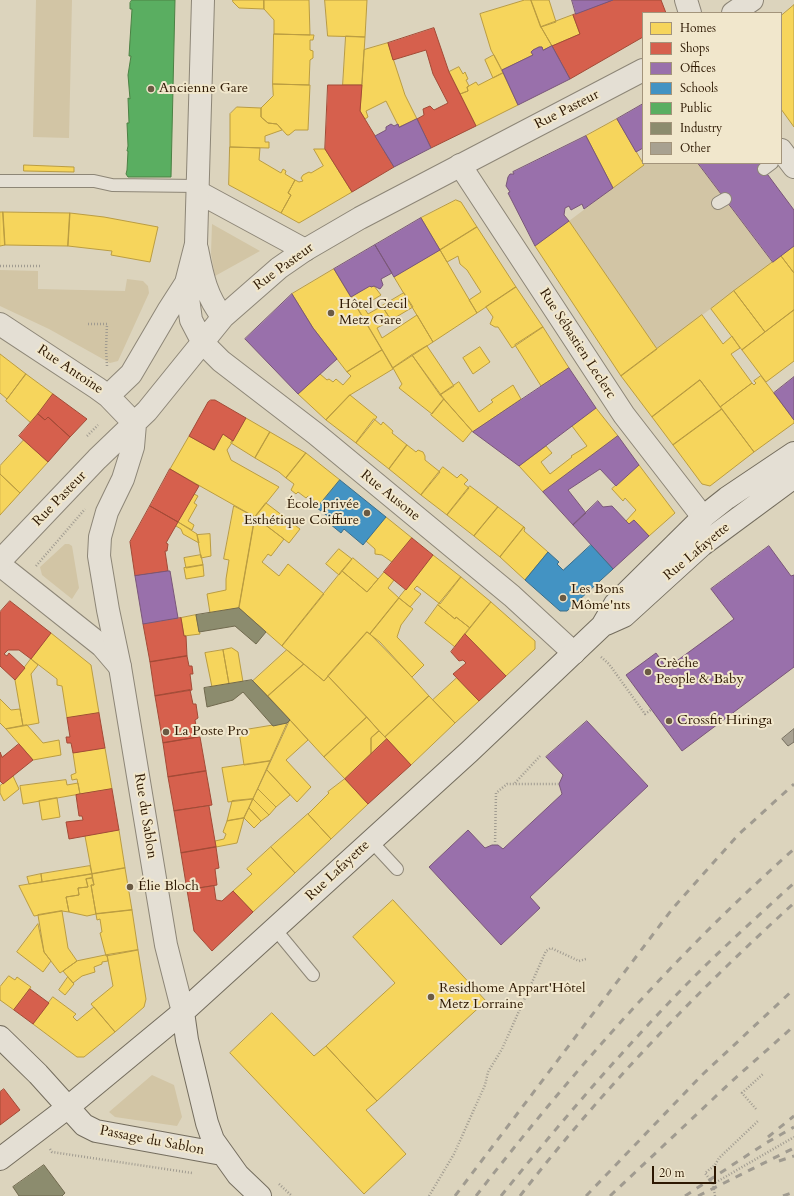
<!DOCTYPE html>
<meta charset="utf-8">
<style>
body{margin:0}
#map{position:relative;width:794px;height:1196px;overflow:hidden;background:#dcd4bd;font-family:Cardo,serif}
canvas{display:block}
.legend{position:absolute;left:642px;top:12px;width:140px;height:152px;box-sizing:border-box;background:#f1e7cc;border:1px solid #a3947b;margin:0;padding:5px 7px;list-style:none;font-size:12px;color:#2d1802}
.legend li{display:flex;align-items:center;gap:8px;height:20px}
.legend b{width:20px;border:1px solid #a3947b}
.scale{position:absolute;left:652px;top:1166px;width:64px;height:18px;box-sizing:border-box;border:2px solid #2d1802;border-top:0;padding-left:5px;font-size:12px;line-height:14px;white-space:nowrap;color:#2d1802;-webkit-text-stroke:3px #f1e7cc;paint-order:stroke}
</style>
<div id="map">
<canvas width="794" height="1196"></canvas>
<ul class="legend">
<li><b style="height:11px;background:#f6d55c"></b>Homes</li>
<li><b style="height:11px;background:#d6604d"></b>Shops</li>
<li><b style="height:11px;background:#9970ab"></b>Offices</li>
<li><b style="height:11px;background:#4393c3"></b>Schools</li>
<li><b style="height:11px;background:#5aae61"></b>Public</li>
<li><b style="height:11px;background:#8c8c6e"></b>Industry</li>
<li><b style="height:11px;background:#a8a191"></b>Other</li>
</ul>
<div class="scale">20 m</div>
</div>
<script>
const ctx = document.querySelector('canvas').getContext('2d');
ctx.lineJoin = 'round';
function paint(path, color) {
  ctx.fillStyle = color;
  ctx.fill(path, 'evenodd');
}
function strokePath(path, color, width, dash) {
  ctx.strokeStyle = color;
  ctx.lineWidth = width;
  ctx.lineCap = dash ? 'butt' : 'round';
  ctx.setLineDash(dash || []);
  ctx.stroke(path);
}
function drawText(font, color, halo, rows, align = 'center') {
  ctx.font = font + ' Cardo,serif';
  ctx.lineWidth = 4;
  ctx.setLineDash([]);
  ctx.textBaseline = 'middle';
  ctx.strokeStyle = halo;
  ctx.fillStyle = color;
  for (const [text, x, y, turn = 0] of rows) {
    ctx.save();
    ctx.translate(x, y);
    ctx.rotate((+turn || 0) * Math.PI / 180);
    ctx.textAlign = isNaN(turn) ? turn : align;
    if (halo) ctx.strokeText(text, 0, 0);
    ctx.fillText(text, 0, 0);
    ctx.restore();
  }
}
paint(new Path2D(`
 M 36,0 L 72,0 L 69,138 L 33,137 Z
 M 646,163 L 698,163 L 773,262 L 657,349 L 569,221 Z
 M 212,224 L 260,251 L 215,276 L 211,254 Z
 M 0,270 L 38,271 L 38,289 L 125,291 L 127,279 L 143,281 L 148,286 L 149,293 L 118,361 L 110,363 L 49,329 L 0,306 Z
 M 65,544 L 69,544 L 72,546 L 79,588 L 72,599 L 42,575 L 40,567 Z
 M 152,1075 L 174,1085 L 182,1117 L 177,1126 L 115,1117 L 109,1112 Z`), '#d2c5a5');
const homes = new Path2D(`
 M 233,0 L 264,0 L 264,9 L 239,8 L 233,2 Z
 M 264,0 L 309,0 L 310,35 L 274,34 L 274,20 L 264,9 Z
 M 325,0 L 367,0 L 365,37 L 328,36 Z
 M 525,0 L 531,0 L 541,27 L 552,46 L 543,50 L 542,47 L 539,47 L 533,50 L 531,52 L 533,55 L 502,70 L 491,50 L 480,14 Z
 M 531,0 L 549,0 L 556,22 L 541,27 Z
 M 794,5 L 794,127 L 781,109 L 781,16 Z
 M 573,15 L 580,34 L 552,46 L 541,27 Z
 M 274,34 L 314,35 L 313,40 L 310,40 L 310,50 L 313,51 L 313,58 L 310,60 L 309,85 L 273,84 Z
 M 346,36 L 365,37 L 362,85 L 343,85 Z
 M 388,43 L 405,95 L 417,119 L 399,127 L 386,101 L 366,111 L 368,117 L 365,119 L 360,111 L 364,50 Z
 M 494,55 L 503,73 L 493,78 L 485,60 Z
 M 459,67 L 463,74 L 465,72 L 468,79 L 466,80 L 469,86 L 467,87 L 468,91 L 460,94 L 449,72 Z
 M 503,73 L 518,105 L 476,126 L 460,94 L 468,91 L 467,87 L 476,82 L 478,85 Z
 M 273,84 L 310,85 L 308,130 L 295,130 L 289,135 L 287,135 L 277,124 L 268,123 L 261,117 L 261,108 L 273,96 Z
 M 237,107 L 261,108 L 261,117 L 268,123 L 277,124 L 282,130 L 265,136 L 265,142 L 269,142 L 269,148 L 230,147 L 230,114 Z
 M 617,119 L 644,165 L 613,188 L 586,136 Z
 M 230,147 L 260,148 L 259,160 L 281,173 L 283,169 L 286,171 L 285,174 L 295,180 L 288,193 L 291,195 L 281,213 L 229,185 Z
 M 314,149 L 325,149 L 352,192 L 299,223 L 281,213 L 291,195 L 288,193 L 295,180 L 299,182 L 303,181 L 301,178 L 303,175 L 309,172 L 311,173 L 323,166 Z
 M 24,165 L 74,167 L 74,172 L 24,171 Z
 M 456,200 L 461,202 L 477,227 L 440,250 L 421,218 Z
 M 0,212 L 3,212 L 5,245 L 0,246 Z
 M 3,212 L 70,213 L 68,246 L 5,245 Z
 M 70,213 L 104,217 L 158,227 L 150,262 L 111,255 L 112,251 L 68,246 Z
 M 569,221 L 657,349 L 621,376 L 535,246 Z
 M 477,227 L 516,287 L 477,313 L 469,300 L 481,292 L 467,270 L 460,264 L 458,256 L 447,262 L 440,250 Z
 M 794,246 L 794,273 L 781,256 Z
 M 440,250 L 477,313 L 433,342 L 394,277 Z
 M 781,256 L 794,273 L 794,310 L 765,332 L 734,291 Z
 M 334,269 L 382,350 L 347,372 L 313,328 L 292,294 Z
 M 370,286 L 371,287 L 374,286 L 381,295 L 363,306 L 368,314 L 382,306 L 391,320 L 377,328 L 382,338 L 417,315 L 433,342 L 393,368 L 351,297 Z
 M 516,287 L 543,327 L 512,348 L 498,327 L 495,327 L 490,324 L 493,317 L 486,307 Z
 M 734,291 L 765,332 L 742,350 L 711,309 Z
 M 404,293 L 413,307 L 391,320 L 382,306 Z
 M 794,310 L 794,361 L 766,382 L 742,350 Z
 M 702,315 L 723,344 L 732,336 L 740,348 L 731,354 L 752,383 L 720,407 L 700,380 L 652,417 L 621,376 Z
 M 543,327 L 569,368 L 541,386 L 515,345 Z
 M 427,346 L 454,386 L 440,395 L 412,355 Z
 M 480,347 L 490,362 L 473,374 L 463,358 Z
 M 382,350 L 393,369 L 350,395 L 326,420 L 298,394 L 320,374 L 327,380 L 329,379 L 333,382 L 336,379 L 343,385 L 351,376 L 347,372 Z
 M 0,354 L 26,374 L 7,399 L 0,393 Z
 M 412,355 L 444,399 L 432,414 L 399,388 L 402,384 L 393,368 Z
 M 26,374 L 53,394 L 31,423 L 6,401 Z
 M 761,376 L 794,420 L 794,423 L 754,452 L 720,407 L 752,383 L 754,385 L 756,383 L 754,381 Z
 M 700,380 L 722,409 L 673,445 L 652,417 Z
 M 459,382 L 479,412 L 493,402 L 491,400 L 513,385 L 521,399 L 473,432 L 440,395 Z
 M 350,395 L 377,417 L 356,443 L 326,420 Z
 M 444,399 L 472,431 L 463,442 L 431,415 Z
 M 596,408 L 618,436 L 543,492 L 519,466 L 546,446 L 552,453 L 541,462 L 550,474 L 572,457 L 571,456 L 584,448 L 587,446 L 572,426 Z
 M 722,409 L 754,452 L 710,486 L 702,484 L 673,445 Z
 M 246,418 L 270,432 L 255,458 L 231,443 Z
 M 374,419 L 381,425 L 383,422 L 393,431 L 392,433 L 407,445 L 389,469 L 356,443 Z
 M 270,432 L 306,453 L 286,478 L 279,472 L 255,458 Z
 M 223,434 L 233,441 L 227,450 L 231,460 L 279,487 L 255,517 L 170,469 L 189,436 L 214,450 Z
 M 24,440 L 48,462 L 20,493 L 0,474 L 0,466 Z
 M 407,445 L 416,452 L 418,450 L 423,452 L 425,456 L 425,460 L 440,472 L 421,495 L 389,469 Z
 M 306,453 L 340,480 L 320,505 L 308,496 L 306,498 L 298,492 L 296,494 L 291,490 L 294,484 L 286,478 Z
 M 639,465 L 675,513 L 649,536 L 634,520 L 629,524 L 626,521 L 636,510 L 625,498 L 623,501 L 612,489 Z
 M 443,467 L 457,478 L 461,474 L 468,480 L 464,484 L 469,488 L 447,515 L 421,495 Z
 M 0,474 L 20,493 L 0,515 Z
 M 470,486 L 498,507 L 474,536 L 447,515 Z
 M 194,494 L 198,496 L 194,503 L 197,505 L 188,521 L 194,525 L 192,530 L 178,522 Z
 M 266,503 L 300,529 L 289,543 L 255,517 Z
 M 234,506 L 255,517 L 239,608 L 210,613 L 207,594 L 226,590 L 226,579 L 229,560 L 224,559 Z
 M 498,507 L 524,527 L 500,557 L 474,536 Z
 M 255,517 L 284,539 L 271,556 L 268,554 L 262,562 L 279,576 L 288,564 L 324,594 L 282,646 L 239,608 Z
 M 386,517 L 412,538 L 392,562 L 382,555 L 375,554 L 375,549 L 366,541 Z
 M 178,522 L 197,534 L 199,543 L 183,534 L 181,529 L 176,526 Z
 M 524,527 L 525,528 L 524,531 L 548,552 L 525,580 L 500,557 Z
 M 210,534 L 211,556 L 201,558 L 197,535 Z
 M 339,549 L 352,559 L 339,575 L 326,564 Z
 M 201,555 L 203,565 L 186,568 L 184,558 Z
 M 433,555 L 461,577 L 440,604 L 417,586 L 414,589 L 421,594 L 410,607 L 399,598 Z
 M 353,558 L 378,579 L 367,592 L 342,571 Z
 M 203,565 L 204,576 L 186,579 L 184,568 Z
 M 342,571 L 367,592 L 384,572 L 394,580 L 388,588 L 399,598 L 370,634 L 367,632 L 324,681 L 282,646 Z
 M 461,577 L 491,602 L 470,628 L 456,617 L 455,619 L 438,605 Z
 M 399,598 L 413,609 L 401,625 L 397,637 L 424,665 L 412,677 L 370,634 Z
 M 491,602 L 535,641 L 535,649 L 506,676 L 465,634 Z
 M 438,605 L 455,619 L 456,617 L 470,628 L 455,647 L 425,623 Z
 M 196,615 L 200,634 L 184,636 L 181,618 Z
 M 367,632 L 380,642 L 429,696 L 385,737 L 328,676 Z
 M 51,633 L 91,665 L 99,713 L 67,718 L 62,686 L 57,685 L 57,679 L 31,659 Z
 M 232,648 L 238,652 L 243,682 L 229,684 L 223,650 Z
 M 223,650 L 229,684 L 212,687 L 205,653 Z
 M 287,650 L 304,664 L 268,696 L 253,681 Z
 M 31,659 L 38,665 L 31,674 L 39,723 L 23,726 L 15,680 Z
 M 304,664 L 324,681 L 328,676 L 367,717 L 324,757 L 268,696 Z
 M 457,678 L 479,701 L 455,723 L 433,700 Z
 M 429,696 L 455,723 L 411,765 L 385,737 Z
 M 0,699 L 11,710 L 20,709 L 23,726 L 6,729 L 0,723 Z
 M 367,717 L 379,731 L 371,738 L 371,754 L 345,779 L 324,757 Z
 M 290,720 L 308,740 L 286,760 L 311,787 L 297,802 L 267,770 Z
 M 287,723 L 270,761 L 244,765 L 239,731 Z
 M 27,725 L 43,743 L 59,740 L 61,755 L 33,760 L 6,729 Z
 M 379,731 L 387,739 L 371,754 L 371,738 Z
 M 105,748 L 112,789 L 80,794 L 77,779 L 72,780 L 71,775 L 76,773 L 73,753 Z
 M 270,761 L 253,799 L 228,802 L 222,768 Z
 M 267,770 L 290,795 L 276,807 L 258,789 Z
 M 13,776 L 19,789 L 4,801 L 0,793 L 0,786 Z
 M 345,779 L 368,804 L 331,839 L 308,814 L 329,793 L 328,792 Z
 M 66,780 L 67,785 L 78,783 L 80,794 L 23,804 L 20,786 Z
 M 258,789 L 276,807 L 269,815 L 253,799 Z
 M 57,798 L 60,817 L 42,820 L 39,801 Z
 M 253,799 L 269,815 L 261,821 L 249,808 Z
 M 253,799 L 244,818 L 227,821 L 232,801 Z
 M 249,808 L 261,821 L 254,828 L 244,818 Z
 M 308,814 L 331,839 L 295,873 L 271,847 Z
 M 244,818 L 237,843 L 216,847 L 215,841 L 224,839 L 226,834 L 223,832 L 227,821 Z
 M 119,830 L 125,868 L 92,874 L 85,836 Z
 M 271,847 L 295,873 L 253,912 L 233,891 L 252,874 L 247,869 Z
 M 90,866 L 92,874 L 42,882 L 41,874 Z
 M 125,868 L 132,910 L 96,914 L 91,885 L 94,885 L 92,874 Z
 M 41,874 L 42,882 L 29,884 L 27,877 Z
 M 92,874 L 92,878 L 86,879 L 88,887 L 78,888 L 79,895 L 66,897 L 69,912 L 62,911 L 34,916 L 19,886 Z
 M 92,878 L 94,885 L 91,885 L 96,914 L 87,916 L 69,912 L 66,897 L 79,895 L 78,888 L 88,887 L 86,879 Z
 M 393,900 L 486,1001 L 377,1101 L 326,1046 L 395,983 L 353,937 Z
 M 132,910 L 138,950 L 106,956 L 100,933 L 102,932 L 100,919 L 97,920 L 96,914 Z
 M 62,911 L 68,948 L 77,961 L 60,973 L 44,952 L 38,915 Z
 M 38,924 L 44,952 L 51,961 L 43,972 L 17,952 Z
 M 138,950 L 146,999 L 144,1007 L 115,1032 L 91,1004 L 113,986 L 107,955 Z
 M 107,955 L 108,961 L 102,962 L 102,964 L 94,967 L 95,972 L 82,976 L 73,983 L 63,971 L 77,961 Z
 M 9,976 L 15,980 L 17,977 L 31,987 L 14,1010 L 0,1000 L 0,987 Z
 M 68,977 L 74,984 L 65,995 L 59,990 Z
 M 53,997 L 76,1014 L 73,1017 L 77,1021 L 94,1007 L 115,1032 L 84,1057 L 77,1057 L 33,1024 Z
 M 272,1013 L 314,1056 L 326,1046 L 377,1101 L 366,1110 L 406,1154 L 364,1194 L 230,1053 Z`);
paint(homes, '#f6d55c');
strokePath(homes, '#ba9c41', 1);
const shops = new Path2D(`
 M 613,0 L 661,0 L 666,13 L 643,13 L 643,37 L 570,79 L 552,46 L 580,34 L 573,15 Z
 M 434,28 L 449,72 L 476,126 L 431,148 L 417,119 L 424,115 L 423,109 L 430,106 L 434,110 L 448,103 L 433,74 L 426,50 L 393,60 L 388,43 Z
 M 328,85 L 362,85 L 360,111 L 394,167 L 352,192 L 325,149 Z
 M 53,394 L 87,419 L 70,437 L 48,417 L 45,420 L 38,414 Z
 M 211,400 L 215,400 L 246,418 L 233,441 L 223,434 L 214,450 L 189,436 L 208,402 Z
 M 38,414 L 45,420 L 48,417 L 70,437 L 48,462 L 19,436 Z
 M 170,469 L 199,486 L 178,522 L 150,506 Z
 M 150,506 L 178,522 L 166,543 L 168,544 L 167,551 L 165,551 L 168,571 L 135,576 L 130,542 Z
 M 412,538 L 433,555 L 406,590 L 384,572 Z
 M 10,601 L 51,633 L 31,659 L 19,650 L 8,650 L 4,654 L 7,656 L 9,653 L 25,668 L 15,680 L 0,666 L 0,612 Z
 M 181,618 L 184,636 L 186,636 L 187,656 L 150,662 L 143,624 Z
 M 465,634 L 506,676 L 479,701 L 453,674 L 466,663 L 463,660 L 459,661 L 451,652 Z
 M 187,656 L 189,666 L 192,666 L 193,674 L 190,674 L 192,690 L 155,696 L 150,662 Z
 M 190,690 L 193,704 L 196,704 L 198,718 L 195,720 L 198,737 L 163,743 L 155,696 Z
 M 99,713 L 105,748 L 73,753 L 71,743 L 67,743 L 66,737 L 70,737 L 67,718 Z
 M 198,737 L 200,737 L 206,771 L 168,777 L 163,743 Z
 M 387,739 L 411,765 L 368,804 L 345,779 Z
 M 19,744 L 33,760 L 3,784 L 0,781 L 0,752 L 2,757 Z
 M 206,771 L 212,805 L 174,811 L 168,777 Z
 M 112,789 L 119,830 L 69,839 L 66,822 L 83,820 L 82,816 L 79,816 L 76,795 Z
 M 209,806 L 216,847 L 181,853 L 174,811 Z
 M 216,847 L 219,868 L 215,869 L 217,885 L 187,890 L 181,853 Z
 M 214,886 L 216,900 L 222,901 L 233,891 L 253,912 L 212,951 L 194,931 L 187,890 Z
 M 30,989 L 49,1003 L 33,1024 L 14,1010 Z
 M 4,1089 L 20,1110 L 0,1125 L 0,1092 Z`);
paint(shops, '#d6604d');
strokePath(shops, '#a34a36', 1);
const offices = new Path2D(`
 M 572,0 L 613,0 L 576,14 Z
 M 552,46 L 570,79 L 518,105 L 502,70 L 533,55 L 531,52 L 533,50 L 539,47 L 542,47 L 543,50 Z
 M 643,104 L 643,148 L 636,152 L 617,119 Z
 M 417,119 L 431,148 L 394,167 L 375,136 L 386,130 L 386,127 L 391,124 L 394,126 L 398,124 L 399,127 Z
 M 586,136 L 613,188 L 584,209 L 582,204 L 571,210 L 569,206 L 565,208 L 564,215 L 569,221 L 535,246 L 508,193 L 510,192 L 506,186 L 508,177 L 510,174 L 514,174 L 513,172 Z
 M 698,163 L 759,163 L 794,210 L 794,246 L 773,262 Z
 M 421,218 L 440,250 L 394,277 L 375,245 Z
 M 375,245 L 392,273 L 381,279 L 383,285 L 380,289 L 374,286 L 371,287 L 370,286 L 351,297 L 334,269 Z
 M 292,294 L 313,328 L 337,359 L 298,394 L 245,339 Z
 M 569,368 L 596,408 L 519,466 L 473,432 Z
 M 794,377 L 794,420 L 774,393 Z
 M 618,436 L 639,465 L 616,486 L 600,469 L 568,490 L 586,513 L 573,525 L 543,492 Z
 M 598,501 L 603,507 L 612,506 L 629,524 L 634,520 L 649,536 L 613,569 L 573,525 Z
 M 769,546 L 791,576 L 794,575 L 794,667 L 682,751 L 626,675 L 656,653 L 667,668 L 734,619 L 711,589 Z
 M 168,571 L 170,571 L 178,618 L 143,624 L 135,576 Z
 M 587,721 L 648,786 L 530,897 L 540,908 L 501,945 L 429,867 L 468,830 L 485,848 L 492,845 L 498,845 L 503,849 L 562,794 L 559,784 L 563,775 L 546,757 Z`);
paint(offices, '#9970ab');
strokePath(offices, '#795678', 1);
const schools = new Path2D(`
 M 340,480 L 386,517 L 363,545 L 344,529 L 341,533 L 330,524 L 333,520 L 317,508 Z
 M 591,545 L 613,569 L 567,611 L 560,611 L 525,580 L 548,552 L 559,562 L 557,564 L 563,570 Z`);
paint(schools, '#4393c3');
strokePath(schools, '#3c6e89', 1);
const public = new Path2D(`
 M 132,0 L 175,0 L 171,177 L 128,177 L 126,174 L 127,170 L 128,151 L 127,151 L 128,146 L 127,123 L 129,123 L 128,98 L 130,99 L 128,75 L 131,56 L 129,56 L 132,9 L 130,9 L 130,3 Z`);
paint(public, '#5aae61');
strokePath(public, '#4c8144', 1);
const industry = new Path2D(`
 M 239,608 L 266,632 L 256,644 L 235,626 L 199,632 L 196,615 Z
 M 252,680 L 290,720 L 287,723 L 273,726 L 243,692 L 233,700 L 207,707 L 204,688 Z
 M 44,1165 L 65,1193 L 62,1196 L 19,1196 L 13,1187 Z`);
paint(industry, '#8c8c6e');
strokePath(industry, '#70694e', 1);
const building = new Path2D(`
 M 794,729 L 794,742 L 788,746 L 782,739 Z`);
paint(building, '#a8a191');
strokePath(building, '#746d5e', 1);
const service = new Path2D(`
 M 764,169 L 772,163
 M 0,181 L 94,181 L 112,185 L 198,186
 M 718,203 L 725,199
 M 371,841 L 397,869
 M 275,929 L 313,975`);
const minor = new Path2D(`
 M 781,150 L 794,167
 M 460,165 L 624,415 L 703,517
 M 198,192 L 305,250
 M 203,343 L 221,361 L 316,434 L 512,596 L 574,653
 M 0,565 L 102,646 L 120,667`);
const tertiary = new Path2D(`
 M 686,0 L 690,13
 M 733,13 L 752,0
 M 197,249 C 202,274 206,297 223,317
 M 0,324 L 97,388 L 108,396 L 135,424
 M 203,343 L 191,320 L 186,283 L 196,244 L 203,0
 M 108,396 L 131,374 L 168,311 L 186,283
 M 135,424 L 133,447 L 123,479 L 107,512 L 100,537 L 99,556 L 108,610 L 120,667 L 166,945 L 183,1012
 M 0,561 L 97,459 L 147,411 L 223,317 L 279,268 L 305,250 L 360,218 L 643,70`);
const secondary = new Path2D(`
 M 606,624 L 624,616 L 702,545 L 794,477
 M 183,1012 L 187,1040 L 207,1123 L 213,1140 L 238,1175 L 260,1196
 M 0,1037 L 38,1074 L 84,1125 L 96,1131 L 222,1154
 M 0,1159 L 67,1108 L 183,1012 L 469,752 L 602,626 L 615,604 L 703,517 L 727,498 L 794,453`);
strokePath(service, '#8d8677', 14);
strokePath(minor, '#8d8677', 24);
strokePath(tertiary, '#8d8677', 24);
strokePath(secondary, '#746d5e', 24);
strokePath(new Path2D(`
 M 0,266 L 41,266
 M 88,324 L 107,324 L 106,349 L 107,366
 M 87,436 L 98,425
 M 36,566 L 85,509
 M 601,657 L 609,664 L 645,714 L 652,709
 M 515,783 L 540,756
 M 495,845 L 496,793 L 507,784 L 559,784
 M 756,1109 L 742,1093 L 764,1073
 M 50,1149 L 52,1152 L 192,1173
 M 279,1184 L 292,1196
 M 713,1184 L 794,1137
 M 429,1196 L 454,1154 L 485,1085 L 488,1072 L 502,1049 L 546,951 L 551,948 L 579,961 L 586,959
 M 715,1196 L 713,1184 L 705,1173 L 715,1165 L 719,1158 L 758,1121`), '#a09b90', 2.5, [1, 2]);
strokePath(service, '#e4dfd4', 12);
strokePath(minor, '#e4dfd4', 22);
strokePath(tertiary, '#e4dfd4', 22);
strokePath(secondary, '#e4dfd4', 22);
strokePath(new Path2D(`
 M 768,1137 L 794,1116
 M 779,1161 L 794,1156
 M 455,1196 L 673,908 L 738,835 L 794,784
 M 476,1196 C 572,1072 677,953 794,849
 M 501,1196 C 559,1124 619,1054 684,987 C 719,951 757,917 794,883
 M 520,1196 C 602,1090 695,993 794,903
 M 586,1196 L 702,1075 L 794,989
 M 610,1196 L 732,1081 L 794,1026
 M 685,1196 L 766,1143 L 794,1127
 M 698,1196 L 794,1148
 M 783,1196 L 794,1192`), '#a09b90', 3, [7, 7]);
for (const [x, y, r, color] of [
 [151,89,4,"#6a5a43"],
 [331,313,4,"#6a5a43"],
 [367,513,4,"#6a5a43"],
 [563,598,4,"#6a5a43"],
 [648,672,4,"#6a5a43"],
 [669,721,4,"#6a5a43"],
 [166,732,4,"#6a5a43"],
 [130,887,4,"#6a5a43"],
 [431,997,4,"#6a5a43"]
]) {
  const dot = new Path2D();
  dot.arc(x, y, r, 0, 2 * Math.PI);
  ctx.fillStyle = color;
  ctx.fill(dot);
  strokePath(dot, '#f1e7cc', 1.5);
}
drawText('14px', '#2d1802', '#f1e7cc', [
 ["Ancienne Gare",159,89],
 ["Hôtel Cecil",339,305],
 ["Metz Gare",339,321],
 ["École privée",359,505,"right"],
 ["Esthétique Coiffure",359,521,"right"],
 ["Les Bons",571,590],
 ["Môme'nts",571,606],
 ["Crèche",656,664],
 ["People & Baby",656,680],
 ["Crossfit Hiringa",677,721],
 ["La Poste Pro",174,732],
 ["Élie Bloch",138,887],
 ["Residhome Appart'Hôtel",439,989],
 ["Metz Lorraine",439,1005]
], 'left');
drawText('14px', '#2d1802', '#f1e7cc', [
 ["Rue Pasteur",567,110,-27],
 ["Rue Pasteur",284,267,-36],
 ["Rue Sébastien Leclerc",577,344,57],
 ["Rue Antoine",70,370,34],
 ["Rue Ausone",390,496,39],
 ["Rue Pasteur",60,499,-46],
 ["Rue Lafayette",697,552,-40],
 ["Rue du Sablon",145,816,81],
 ["Rue Lafayette",338,871,-43],
 ["Passage du Sablon",152,1141,11]
]);
</script>
